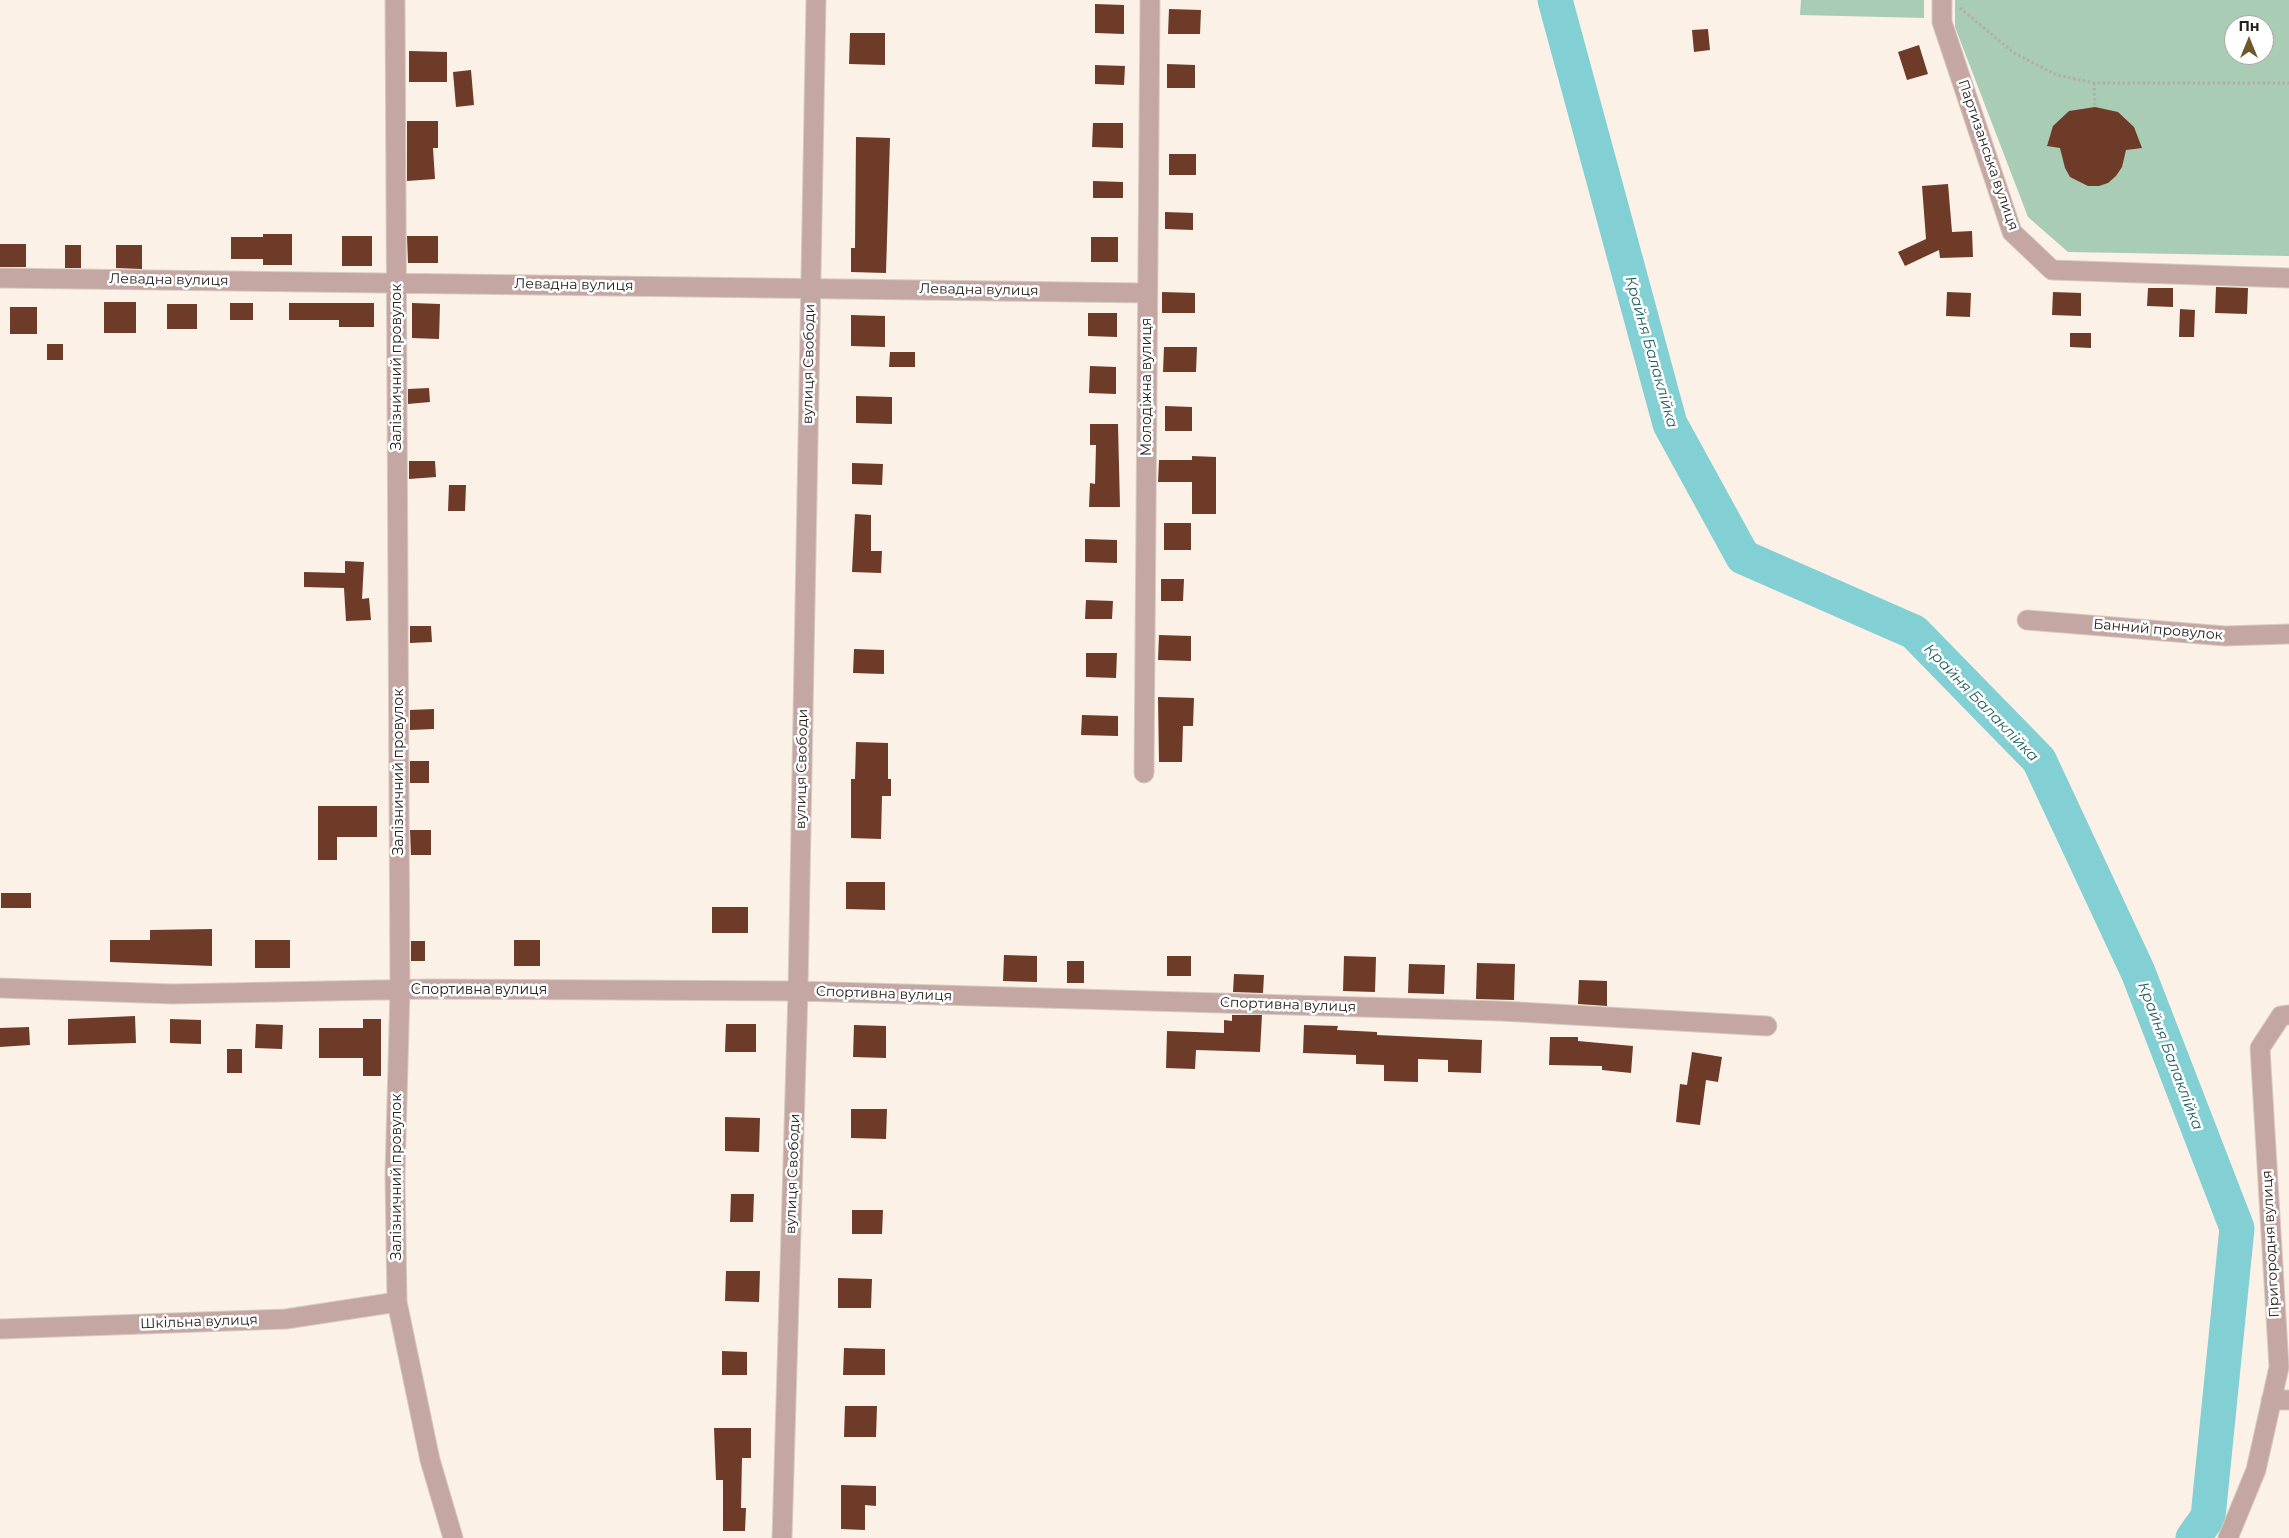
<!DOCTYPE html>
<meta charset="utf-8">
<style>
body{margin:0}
#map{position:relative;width:2289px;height:1538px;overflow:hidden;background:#fcf1e7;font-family:Montserrat,sans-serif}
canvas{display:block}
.north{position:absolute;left:2224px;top:15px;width:50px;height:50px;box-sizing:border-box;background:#fff;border:1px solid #a8a6a5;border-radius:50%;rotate:0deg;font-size:14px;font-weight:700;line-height:20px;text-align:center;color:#25211d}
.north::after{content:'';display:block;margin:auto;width:18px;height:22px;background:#6d5928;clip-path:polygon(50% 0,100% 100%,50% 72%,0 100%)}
</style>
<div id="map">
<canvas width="2289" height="1538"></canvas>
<div class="north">Пн</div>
</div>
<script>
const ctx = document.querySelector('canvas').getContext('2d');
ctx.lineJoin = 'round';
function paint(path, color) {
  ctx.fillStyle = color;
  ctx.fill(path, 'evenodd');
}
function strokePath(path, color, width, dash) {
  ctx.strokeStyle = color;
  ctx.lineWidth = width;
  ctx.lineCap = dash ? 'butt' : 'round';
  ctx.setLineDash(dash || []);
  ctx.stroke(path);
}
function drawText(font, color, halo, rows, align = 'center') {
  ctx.font = font + ' Montserrat,sans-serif';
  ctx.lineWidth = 5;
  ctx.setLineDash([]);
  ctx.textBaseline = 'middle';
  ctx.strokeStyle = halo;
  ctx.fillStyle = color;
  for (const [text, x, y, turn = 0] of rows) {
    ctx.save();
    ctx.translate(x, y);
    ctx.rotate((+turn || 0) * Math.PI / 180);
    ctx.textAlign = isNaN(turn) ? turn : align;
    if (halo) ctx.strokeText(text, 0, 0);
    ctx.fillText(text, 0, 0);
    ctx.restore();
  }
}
paint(new Path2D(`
 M 1801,0 L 1924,0 L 1924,18 L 1800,15 Z
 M 1955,0 L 2289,0 L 2289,256 L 2068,252 L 2028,217 L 1955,27 ZM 2234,25 L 2264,25 L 2264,55 L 2234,55 Z`), '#a9ccb4');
strokePath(new Path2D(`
 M 1555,0 L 1670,424 L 1743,557 L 1914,632 L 2039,760 L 2138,972 L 2237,1228 L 2208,1517 L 2193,1538`), '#82d0d3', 35);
paint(new Path2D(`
 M 1095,4 L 1124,5 L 1124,34 L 1095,33 Z
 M 1169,9 L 1201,10 L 1200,34 L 1168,34 Z
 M 1708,29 L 1710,50 L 1694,52 L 1692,30 Z
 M 850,33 L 885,33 L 885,65 L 849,64 Z
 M 1919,45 L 1928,74 L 1907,80 L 1898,52 Z
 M 409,51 L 447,52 L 447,82 L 409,82 Z
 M 1167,64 L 1195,65 L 1195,88 L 1167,88 Z
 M 1095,65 L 1125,66 L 1124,85 L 1095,84 Z
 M 471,70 L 474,105 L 456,107 L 453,72 Z
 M 2095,107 L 2118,112 L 2134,127 L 2142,148 L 2126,150 L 2122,167 L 2116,176 L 2108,183 L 2099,186 L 2088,186 L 2070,177 L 2065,168 L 2060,148 L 2047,146 L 2053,126 L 2069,111 Z
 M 407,121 L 438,121 L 438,148 L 433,148 L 435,179 L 407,181 Z
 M 1093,123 L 1123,123 L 1123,148 L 1092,147 Z
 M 856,137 L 890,138 L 886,273 L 851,272 L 851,248 L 855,248 Z
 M 1169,154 L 1196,154 L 1196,175 L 1169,175 Z
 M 1093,181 L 1123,182 L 1123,198 L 1093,198 Z
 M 1948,184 L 1952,232 L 1972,231 L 1973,257 L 1940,258 L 1939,250 L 1905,266 L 1898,252 L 1926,239 L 1922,186 Z
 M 1165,212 L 1193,213 L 1193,230 L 1165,229 Z
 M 263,234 L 292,234 L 292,265 L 263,265 L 263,259 L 231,259 L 231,237 L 263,237 Z
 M 342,236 L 372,236 L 372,266 L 342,266 Z
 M 407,236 L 438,236 L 438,263 L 408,263 Z
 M 1091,237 L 1118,237 L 1118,262 L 1091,262 Z
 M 0,244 L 26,244 L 26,267 L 0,267 Z
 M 65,245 L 81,245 L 81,268 L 65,268 Z
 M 116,245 L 142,245 L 142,269 L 116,268 Z
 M 2216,287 L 2248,288 L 2247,314 L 2215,313 Z
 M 2148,288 L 2173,288 L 2173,307 L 2147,306 Z
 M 1162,292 L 1195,293 L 1195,313 L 1162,313 Z
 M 1947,292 L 1971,293 L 1970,317 L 1946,316 Z
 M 2053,292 L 2081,293 L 2081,316 L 2052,315 Z
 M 104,302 L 136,302 L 136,333 L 104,333 Z
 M 230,303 L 253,303 L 253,320 L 230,320 Z
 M 289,303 L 374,303 L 374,327 L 339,327 L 339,320 L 289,320 Z
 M 412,303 L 440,304 L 439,339 L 412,338 Z
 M 167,304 L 197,304 L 197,329 L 167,329 Z
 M 10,307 L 37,307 L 37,334 L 10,334 Z
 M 2180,309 L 2195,310 L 2194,337 L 2179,337 Z
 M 1088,313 L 1117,313 L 1117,337 L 1088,336 Z
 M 851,315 L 885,316 L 885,347 L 851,346 Z
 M 2070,333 L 2091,333 L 2091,348 L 2070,347 Z
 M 47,344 L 63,344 L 63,360 L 47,360 Z
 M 1164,347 L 1197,347 L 1196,372 L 1163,372 Z
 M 890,352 L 915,352 L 915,367 L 889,367 Z
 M 1090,366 L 1116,367 L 1116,394 L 1089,393 Z
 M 429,388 L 430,402 L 408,404 L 408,389 Z
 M 856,396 L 892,397 L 892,424 L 856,423 Z
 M 1165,406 L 1192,407 L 1192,431 L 1165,431 Z
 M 1090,424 L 1118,424 L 1120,507 L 1089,507 L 1090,483 L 1095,484 L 1096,445 L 1090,445 Z
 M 1192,456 L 1216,457 L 1216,514 L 1192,514 L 1192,482 L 1158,482 L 1159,460 L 1192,460 Z
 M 409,461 L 435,461 L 436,477 L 409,479 Z
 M 852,463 L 883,464 L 882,485 L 852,484 Z
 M 449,485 L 466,485 L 465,511 L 448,511 Z
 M 855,514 L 871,515 L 871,551 L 882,551 L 881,573 L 852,572 Z
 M 1164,523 L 1191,523 L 1191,550 L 1164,550 Z
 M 1085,539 L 1117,540 L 1117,563 L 1085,562 Z
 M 345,561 L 364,562 L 362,599 L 369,598 L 371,620 L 346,621 L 344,588 L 304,587 L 304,572 L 345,573 Z
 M 1161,579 L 1184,579 L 1183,601 L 1161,601 Z
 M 1086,600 L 1113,601 L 1112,619 L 1085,619 Z
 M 410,626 L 431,626 L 432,642 L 410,643 Z
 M 1159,635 L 1191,636 L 1191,661 L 1158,660 Z
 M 854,649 L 884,650 L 884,674 L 853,673 Z
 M 1086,653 L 1117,653 L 1116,678 L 1086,677 Z
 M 1158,697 L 1194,698 L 1193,726 L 1183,726 L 1182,762 L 1159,762 Z
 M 434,709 L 434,729 L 410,730 L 410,710 Z
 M 1082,715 L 1118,716 L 1118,736 L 1081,735 Z
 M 856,742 L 888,743 L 888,779 L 891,779 L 891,796 L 882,796 L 881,839 L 851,838 L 851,779 L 855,779 Z
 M 410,761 L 429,761 L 429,783 L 410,783 Z
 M 318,806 L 377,806 L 377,837 L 337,837 L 337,860 L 318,860 Z
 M 410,830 L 431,830 L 431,855 L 411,855 Z
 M 846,882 L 885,882 L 885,910 L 846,909 Z
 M 1,893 L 31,893 L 31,908 L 1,908 Z
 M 712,907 L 748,907 L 748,933 L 712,933 Z
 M 212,929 L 212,966 L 110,962 L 110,940 L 150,940 L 150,930 Z
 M 255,940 L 290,940 L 290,968 L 255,968 Z
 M 514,940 L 540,940 L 540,966 L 514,966 Z
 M 411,941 L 425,941 L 425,961 L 411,961 Z
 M 1004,955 L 1037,956 L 1037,982 L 1003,981 Z
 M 1167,956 L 1191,956 L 1191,976 L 1167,976 Z
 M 1344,956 L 1376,957 L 1375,992 L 1343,991 Z
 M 1067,961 L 1084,961 L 1084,983 L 1067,983 Z
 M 1477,963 L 1515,964 L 1514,1000 L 1476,999 Z
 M 1409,964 L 1445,965 L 1444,994 L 1408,993 Z
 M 1234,974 L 1264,975 L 1263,993 L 1233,992 Z
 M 1579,980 L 1607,981 L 1607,1006 L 1578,1004 Z
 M 1232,1015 L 1262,1015 L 1260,1052 L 1196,1050 L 1195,1069 L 1166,1068 L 1167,1031 L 1224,1033 L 1224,1020 L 1232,1021 Z
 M 135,1016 L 136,1043 L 68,1045 L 68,1019 Z
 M 170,1019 L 201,1020 L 201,1044 L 170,1043 Z
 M 363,1019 L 381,1019 L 381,1076 L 363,1076 L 363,1058 L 319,1058 L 319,1028 L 363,1028 Z
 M 256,1024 L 283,1025 L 282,1049 L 255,1048 Z
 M 726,1024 L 756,1024 L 756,1052 L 725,1052 Z
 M 854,1025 L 886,1026 L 886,1058 L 853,1057 Z
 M 1304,1025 L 1338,1026 L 1337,1030 L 1377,1032 L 1377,1035 L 1482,1040 L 1481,1073 L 1448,1072 L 1448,1060 L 1418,1059 L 1418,1082 L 1384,1081 L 1384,1065 L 1356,1064 L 1356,1055 L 1303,1053 Z
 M 29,1027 L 30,1045 L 0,1047 L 0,1028 Z
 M 1550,1037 L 1578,1037 L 1578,1041 L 1633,1046 L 1631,1073 L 1602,1070 L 1602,1066 L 1549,1065 Z
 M 227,1049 L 242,1049 L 242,1073 L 227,1073 Z
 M 1692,1052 L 1722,1057 L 1718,1082 L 1706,1080 L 1700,1125 L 1676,1122 L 1680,1084 L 1687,1085 Z
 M 851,1109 L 887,1109 L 886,1139 L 851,1138 Z
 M 725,1117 L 760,1118 L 759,1152 L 725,1151 Z
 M 731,1194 L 754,1194 L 753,1222 L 730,1222 Z
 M 852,1210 L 883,1210 L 882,1234 L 852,1234 Z
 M 726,1271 L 760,1271 L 759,1302 L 725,1301 Z
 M 838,1278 L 872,1279 L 871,1308 L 838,1308 Z
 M 844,1348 L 885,1349 L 885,1375 L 843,1375 Z
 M 722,1351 L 747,1352 L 747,1375 L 722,1375 Z
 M 845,1406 L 877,1406 L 876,1437 L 844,1437 Z
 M 714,1428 L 751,1428 L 751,1458 L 742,1458 L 741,1508 L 746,1508 L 745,1531 L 723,1531 L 723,1480 L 716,1480 Z
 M 841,1485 L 876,1486 L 876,1506 L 865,1505 L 865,1530 L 841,1529 Z`), '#6d3b28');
const street = new Path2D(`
 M 395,0 L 400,990 L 395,1175 L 397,1302 L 430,1460 L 453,1538
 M 1942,0 L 1942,22 L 2012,232 L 2052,270 L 2289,278
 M 0,278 L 1148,293
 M 2027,620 L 2225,636 L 2289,634
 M 1144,773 L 1150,0
 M 0,988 L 173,994 L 429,989 L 798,991 L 1501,1011 L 1767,1026
 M 0,1329 L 286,1319 L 397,1302
 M 2271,1400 L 2289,1400
 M 782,1538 L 798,991 L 816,0
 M 2228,1538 L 2256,1470 L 2279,1367 L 2260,1048 L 2281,1016 L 2289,1015`);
strokePath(street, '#d5ccc3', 21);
strokePath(new Path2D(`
 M 1960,8 L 2014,53 L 2057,75 L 2094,83 L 2289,83
 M 2094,83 L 2095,107`), '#b5ada5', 3, [2.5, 2.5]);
strokePath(street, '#c4a7a2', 19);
drawText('14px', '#25211d', '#fff', [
 ["Партизанська вулиця",1988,155,71],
 ["Левадна вулиця",169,280,1],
 ["Левадна вулиця",574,285,1],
 ["Левадна вулиця",979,290,1],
 ["вулиця Свободи",809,364,-89],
 ["Залізничний провулок",397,367,-90],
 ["Молодіжна вулиця",1147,387,-90],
 ["Банний провулок",2158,630,5],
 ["вулиця Свободи",802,769,-89],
 ["Залізничний провулок",399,772,-90],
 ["Спортивна вулиця",479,990],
 ["Спортивна вулиця",884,994,2],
 ["Спортивна вулиця",1288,1005,2],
 ["вулиця Свободи",793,1174,-88],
 ["Залізничний провулок",397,1177,-90],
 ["Пригородня вулиця",2271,1244,-93],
 ["Шкільна вулиця",199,1322,-2]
]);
drawText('italic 15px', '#1b5d60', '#fff', [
 ["Крайня Балаклійка",1651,352,74],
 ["Крайня Балаклійка",1981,703,46],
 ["Крайня Балаклійка",2170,1056,69]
]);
</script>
